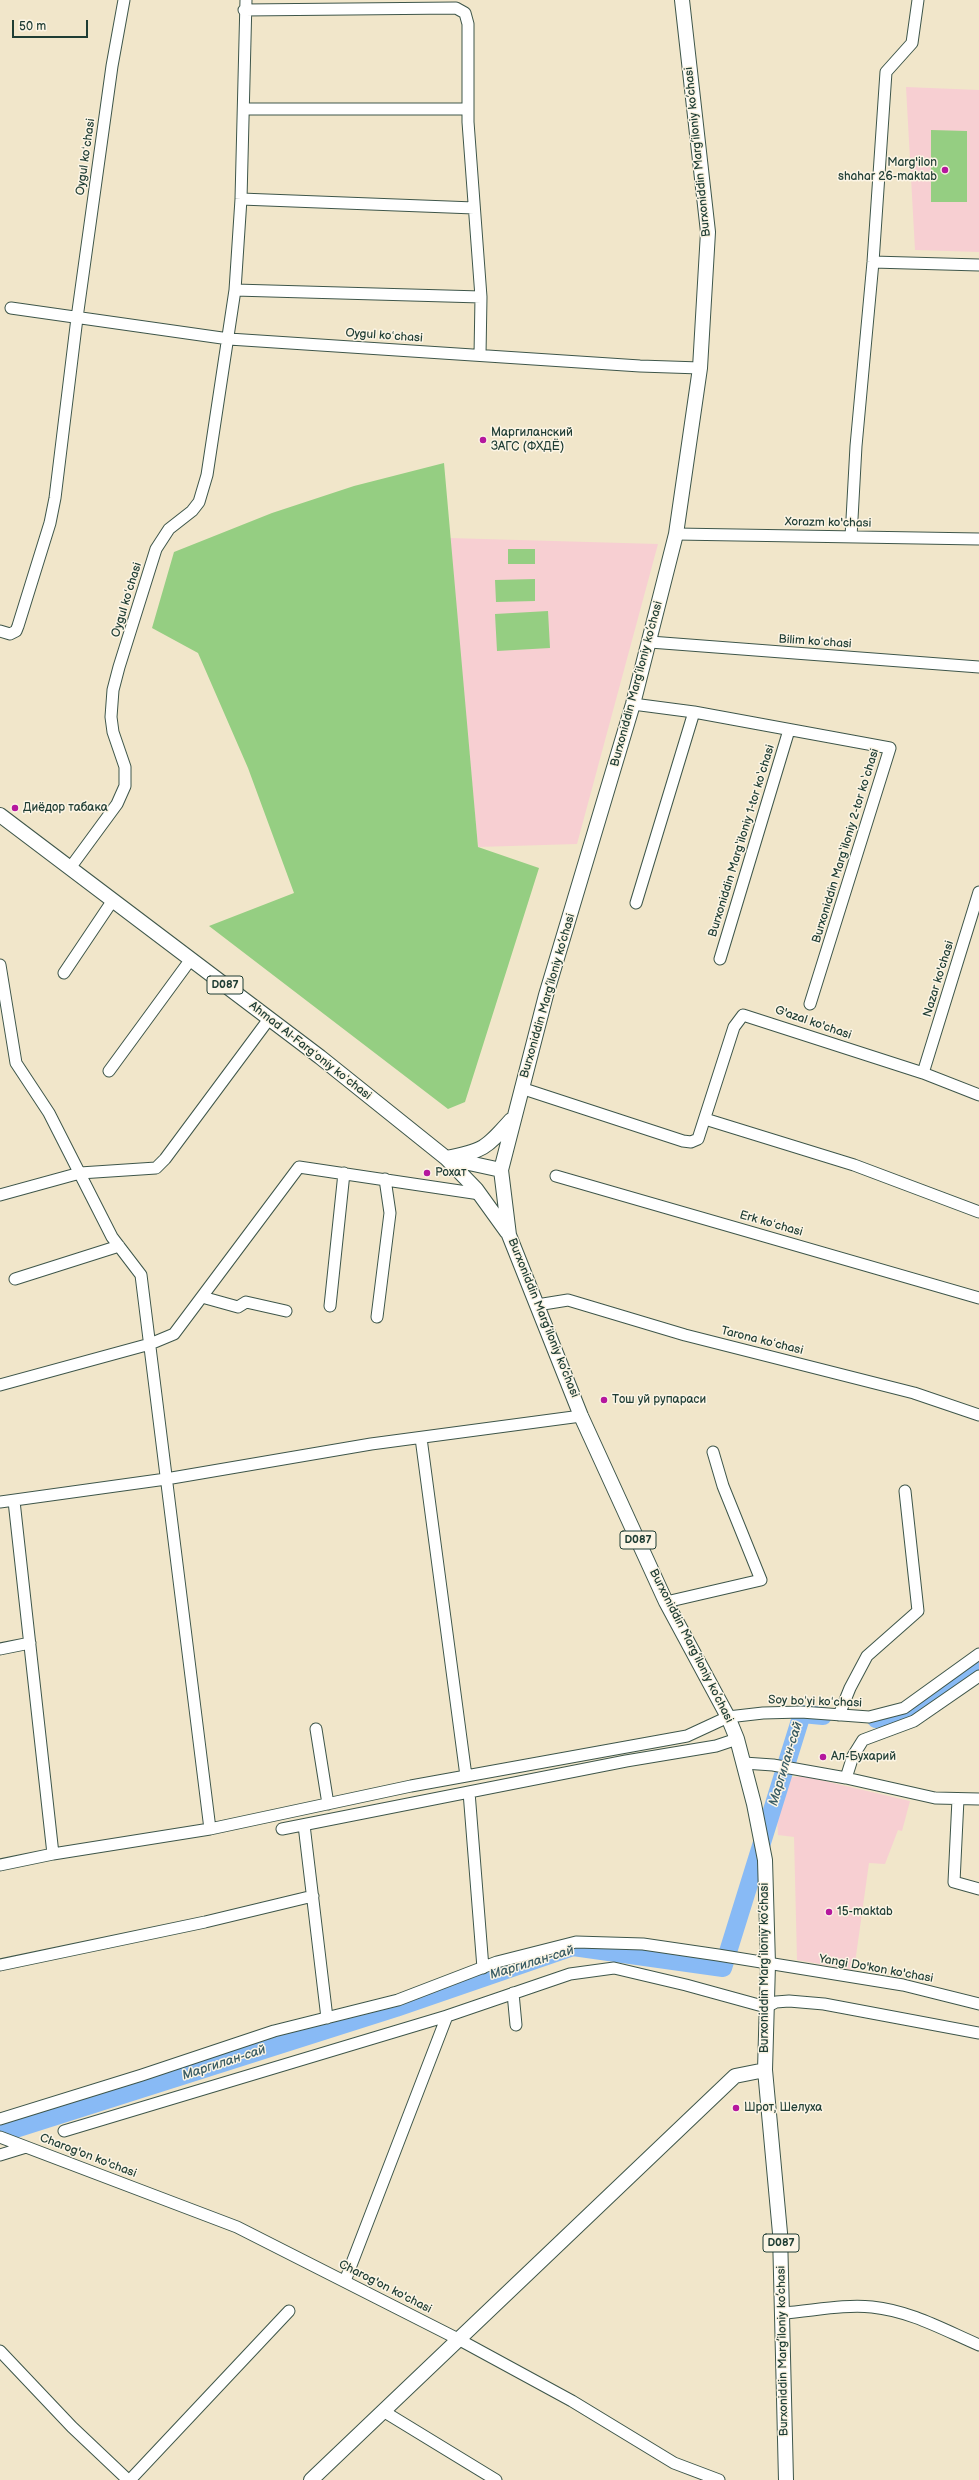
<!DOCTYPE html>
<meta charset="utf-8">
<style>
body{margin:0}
#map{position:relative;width:979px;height:2480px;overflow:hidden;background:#f1e6ca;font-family:"Balsamiq Sans",sans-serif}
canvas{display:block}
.scale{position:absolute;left:12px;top:20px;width:76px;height:18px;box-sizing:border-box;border:2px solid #1f3d34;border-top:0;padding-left:5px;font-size:12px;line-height:14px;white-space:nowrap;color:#1f3d34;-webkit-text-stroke:3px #fcf5e5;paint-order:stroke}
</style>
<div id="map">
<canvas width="979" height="2480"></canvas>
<div class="scale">50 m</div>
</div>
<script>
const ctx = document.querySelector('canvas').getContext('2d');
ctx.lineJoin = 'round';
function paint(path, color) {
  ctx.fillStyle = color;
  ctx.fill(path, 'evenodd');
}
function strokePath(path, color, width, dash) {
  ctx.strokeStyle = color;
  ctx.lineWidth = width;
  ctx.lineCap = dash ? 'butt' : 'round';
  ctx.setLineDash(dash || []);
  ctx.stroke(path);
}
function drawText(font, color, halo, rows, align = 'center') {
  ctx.font = font + ' "Balsamiq Sans",sans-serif';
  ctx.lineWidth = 3;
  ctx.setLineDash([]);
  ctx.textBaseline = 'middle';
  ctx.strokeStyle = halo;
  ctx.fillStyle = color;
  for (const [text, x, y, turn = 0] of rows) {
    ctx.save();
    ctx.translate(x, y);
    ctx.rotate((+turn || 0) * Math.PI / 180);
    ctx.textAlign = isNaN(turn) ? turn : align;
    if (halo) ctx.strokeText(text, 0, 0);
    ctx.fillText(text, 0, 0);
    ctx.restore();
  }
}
paint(new Path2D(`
 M 906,87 L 979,90 L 979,252 L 915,250 Z
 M 449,538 L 658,544 L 577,844 L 478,847 Z
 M 803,1776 L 910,1801 L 902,1831 L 898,1830 L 885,1864 L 869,1863 L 854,1970 L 797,1960 L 794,1837 L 778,1835 L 775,1779 Z`), '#f7cfd2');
paint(new Path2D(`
 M 931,130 L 967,131 L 967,202 L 931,202 Z
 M 444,463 L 478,847 L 539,868 L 465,1102 L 448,1109 L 209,926 L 294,893 L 248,768 L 198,653 L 152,628 L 174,552 L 272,513 L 354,486 Z
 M 508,549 L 535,549 L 535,564 L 508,564 Z
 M 535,579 L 535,601 L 496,602 L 495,580 Z
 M 548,611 L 550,648 L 497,651 L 495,614 Z`), '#95ce82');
strokePath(new Path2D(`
 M 876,1719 L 907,1713 L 979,1662
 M 0,2134 L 396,2008 L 573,1947 L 723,1968 L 802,1714 L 823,1716`), '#88baf5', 18);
const minor = new Path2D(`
 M 244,10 L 456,8 L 465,13 L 468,24 L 468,122 L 481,297 L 480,355
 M 244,109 L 467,109
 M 241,199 L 474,208
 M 873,262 L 979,265
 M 235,290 L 481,297
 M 11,308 L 229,339 L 640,366 L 700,368
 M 676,534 L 979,539
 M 851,537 L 856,446 L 873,262 L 886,72 L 912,43 L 918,0
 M 0,631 L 10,634 L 16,631 L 18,626 L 50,523 L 55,498 L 77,318 L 112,66 L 124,0
 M 650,642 L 979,667
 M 633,704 L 694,712 L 890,748 L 810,1004
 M 70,868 L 117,804 L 125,786 L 125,767 L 113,732 L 111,717 L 113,690 L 119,667 L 156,549 L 169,529 L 192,511 L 199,502 L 207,475 L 235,290 L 241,199 L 246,0
 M 636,903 L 694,712
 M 720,959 L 789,730
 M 0,965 L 16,1063 L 49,1113 L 112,1237 L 141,1275 L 210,1829
 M 64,973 L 113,900
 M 109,1071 L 191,959
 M 923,1073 L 979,892
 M 521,1088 L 683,1141 L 691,1142 L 698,1139 L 734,1027 L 743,1015 L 923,1073 L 979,1095
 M 705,1119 L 854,1165 L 979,1212
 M 556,1176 L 979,1298
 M 0,1195 L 80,1173 L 156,1168 L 165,1159 L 269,1019
 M 15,1279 L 119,1246
 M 202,1297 L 238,1307 L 246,1302 L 286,1311
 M 537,1305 L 568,1300 L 685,1335 L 914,1393 L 979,1415
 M 330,1306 L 344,1173
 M 377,1317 L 390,1213 L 385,1179
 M 0,1385 L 150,1344 L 174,1334 L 299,1167 L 480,1194
 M 421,1438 L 466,1776
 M 14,1501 L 53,1854
 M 0,1502 L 166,1479 L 371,1444 L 581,1416
 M 666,1602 L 761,1580 L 723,1486 L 713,1452
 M 0,1649 L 30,1643
 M 839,1715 L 850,1688 L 867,1656 L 918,1611 L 905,1491
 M 316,1729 L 328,1804
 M 744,1763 L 773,1765 L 846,1778 L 853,1756 L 863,1740 L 914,1721 L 979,1676
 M 846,1778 L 935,1798 L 979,1799
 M 469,1792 L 626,1761 L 716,1746 L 737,1739
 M 958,1799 L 954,1882 L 979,1889
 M 304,1825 L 327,2018
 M 282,1829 L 469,1792 L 483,1968
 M 0,1865 L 53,1854 L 210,1829 L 411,1786 L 687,1736 L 728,1717 L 763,1713 L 801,1712 L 869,1717 L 904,1708 L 979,1654
 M 0,1965 L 205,1922 L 313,1896
 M 513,1993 L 516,2025
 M 0,2119 L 142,2075 L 274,2031 L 398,2000 L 497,1962 L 576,1942 L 643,1944 L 718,1955 L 903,1985 L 979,2004
 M 64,2131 L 447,2016
 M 0,2137 L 237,2227 L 458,2339 L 572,2401 L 674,2463 L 719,2480
 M 0,2155 L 26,2147
 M 345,2281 L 447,2016 L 570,1974 L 614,1968 L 686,1985 L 766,2007 L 776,2002 L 789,2001 L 824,2004 L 979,2033
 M 783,2313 C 812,2311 844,2304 872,2307 C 911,2311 944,2330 979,2345
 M 0,2351 L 72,2427 L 128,2480
 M 383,2411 L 496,2480
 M 130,2480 L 289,2311`);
const major = new Path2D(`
 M 682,0 L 708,232 L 700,368 L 676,534 L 633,704 L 546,995 L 501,1170 L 509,1235 L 581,1416 L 666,1602 L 728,1717 L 737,1739 L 754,1804 L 765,1860 L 768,1964 L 765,2070 L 780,2233 L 786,2480
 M 0,815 L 320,1057 L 446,1158 L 501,1170
 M 507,1232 L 476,1189 L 446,1158 C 484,1151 486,1148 511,1120
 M 311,2480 L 735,2076 L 765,2070`);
strokePath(minor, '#3e564a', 13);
strokePath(major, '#3e564a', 16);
strokePath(minor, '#fff', 11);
strokePath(major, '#fff', 14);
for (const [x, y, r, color] of [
 [945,170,4,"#b5179e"],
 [483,440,4,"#b5179e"],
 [15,808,4,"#b5179e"],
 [427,1173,4,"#b5179e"],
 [604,1400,4,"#b5179e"],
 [823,1757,4,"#b5179e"],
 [829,1912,4,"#b5179e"],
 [736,2108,4,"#b5179e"]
]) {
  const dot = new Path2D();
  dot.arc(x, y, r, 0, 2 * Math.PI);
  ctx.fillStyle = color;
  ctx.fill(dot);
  strokePath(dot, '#fcf5e5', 1.5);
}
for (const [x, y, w] of [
 [225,985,36],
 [638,1540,36],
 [781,2243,36]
]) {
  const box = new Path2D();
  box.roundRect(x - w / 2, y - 9, w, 18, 3);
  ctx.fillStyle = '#fcf5e5';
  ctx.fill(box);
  strokePath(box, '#1f3d34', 1);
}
drawText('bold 11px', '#1f3d34', null, [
 ["D087",225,985],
 ["D087",638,1540],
 ["D087",781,2243]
]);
drawText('12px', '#1f3d34', '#fcf5e5', [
 ["Burxoniddin Marg’iloniy ko’chasi",698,152,-96],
 ["Oygul koʻchasi",86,157,-82],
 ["Oygul koʻchasi",384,336,4],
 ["Xorazm ko'chasi",828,523,1],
 ["Oygul koʻchasi",127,600,-73],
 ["Bilim koʻchasi",815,642,4],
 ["Burxoniddin Marg’iloniy ko’chasi",637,684,-75],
 ["Burxoniddin Marg‘iloniy 1-tor ko‘chasi",742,841,-73],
 ["Burxoniddin Marg‘iloniy 2-tor ko‘chasi",846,846,-73],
 ["Nazar ko'chasi",939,979,-73],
 ["Burxoniddin Marg’iloniy ko’chasi",548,996,-74],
 ["G'azal ko'chasi",813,1023,19],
 ["Ahmad Al-Fargʻoniy koʻchasi",310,1051,38],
 ["Erk koʻchasi",771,1224,16],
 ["Burxoniddin Marg’iloniy ko’chasi",543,1318,68],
 ["Tarona koʻchasi",762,1341,14],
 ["Burxoniddin Marg’iloniy ko’chasi",691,1646,63],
 ["Soy boʻyi koʻchasi",815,1702,2],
 ["Burxoniddin Marg’iloniy ko’chasi",765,1968,-90],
 ["Yangi Do'kon ko'chasi",876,1969,10],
 ["Charog'on ko'chasi",88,2156,21],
 ["Charog'on ko'chasi",385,2287,27],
 ["Burxoniddin Marg’iloniy ko’chasi",783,2351,-91]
]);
drawText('12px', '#1f3d34', '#fcf5e5', [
 ["Marg'ilon",937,163,"right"],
 ["shahar 26-maktab",937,177,"right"],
 ["Маргиланский",491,433],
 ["ЗАГС (ФХДЁ)",491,447],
 ["Диёдор табака",23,808],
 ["Рохат",435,1173],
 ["Тош уй рупараси",612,1400],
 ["Ал-Бухарий",831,1757],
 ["15-maktab",837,1912],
 ["Шрот, Шелуха",744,2108]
], 'left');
drawText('italic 13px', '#395c64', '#fcf5e5', [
 ["Маргилан-сай",786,1764,-73],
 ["Маргилан-сай",532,1963,-17],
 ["Маргилан-сай",224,2063,-18]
]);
</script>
